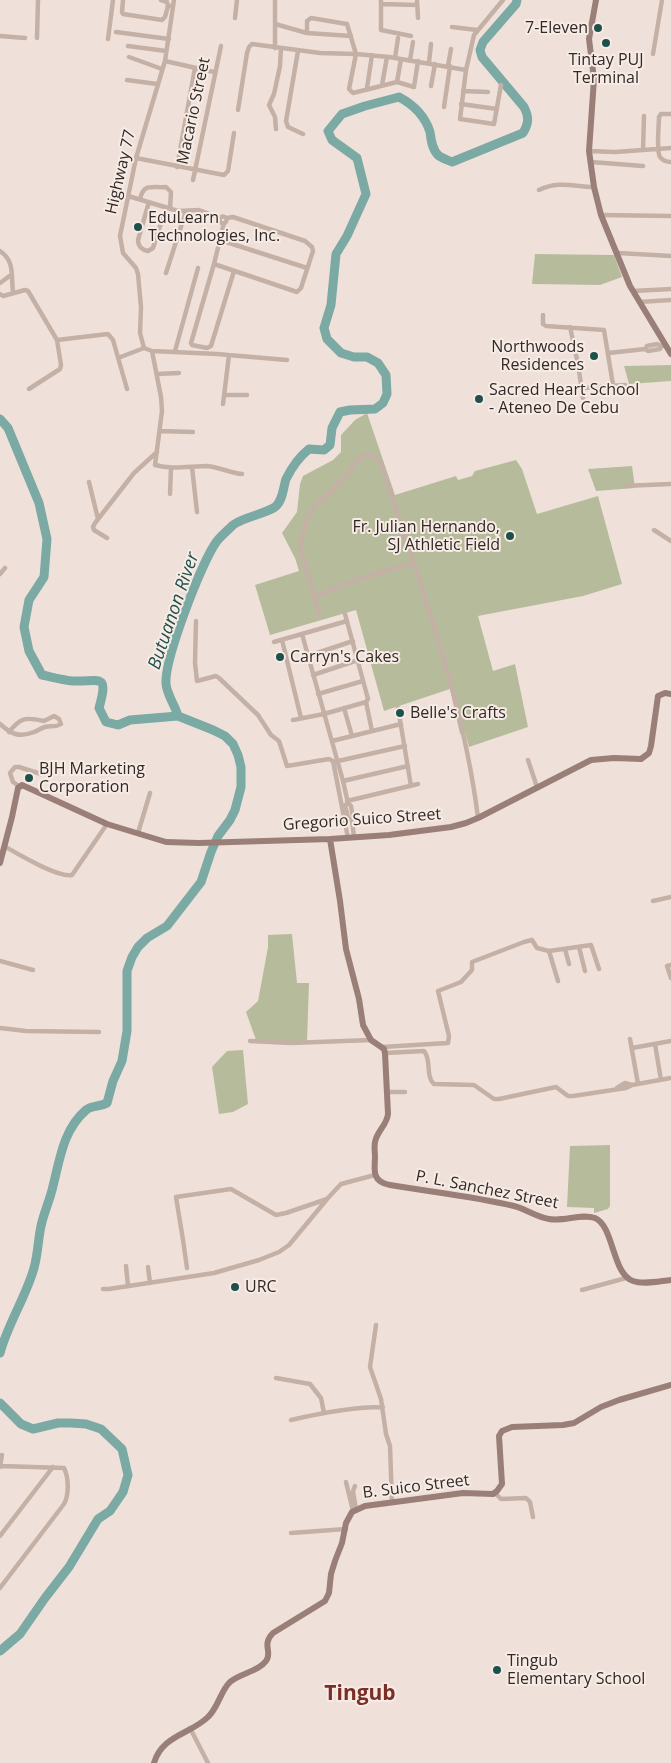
<!DOCTYPE html>
<style>
body{margin:0}
canvas{display:block;background:#efe1d9}
</style>
<canvas width="671" height="1763"></canvas>
<script>
const ctx = document.querySelector('canvas').getContext('2d');
ctx.lineJoin = 'round';
function paint(path, color) {
  ctx.fillStyle = color;
  ctx.fill(path, 'evenodd');
}
function strokePath(path, color, width, dash) {
  ctx.strokeStyle = color;
  ctx.lineWidth = width;
  ctx.lineCap = dash ? 'butt' : 'round';
  ctx.setLineDash(dash || []);
  ctx.stroke(path);
}
function drawText(font, color, halo, rows, align = 'center') {
  ctx.font = font + ' "Open Sans",sans-serif';
  ctx.lineWidth = 4;
  ctx.setLineDash([]);
  ctx.textBaseline = 'middle';
  ctx.strokeStyle = halo;
  ctx.fillStyle = color;
  for (const [text, x, y, turn = 0] of rows) {
    ctx.save();
    ctx.translate(x, y);
    ctx.rotate((+turn || 0) * Math.PI / 180);
    ctx.textAlign = isNaN(turn) ? turn : align;
    if (halo) ctx.strokeText(text, 0, 0);
    ctx.fillText(text, 0, 0);
    ctx.restore();
  }
}
paint(new Path2D(`
 M 535,254 L 614,255 L 622,277 L 600,285 L 532,284 Z
 M 671,365 L 671,381 L 629,384 L 624,366 Z
 M 367,413 L 395,495 L 456,476 L 458,480 L 472,476 L 475,471 L 516,460 L 522,469 L 537,514 L 598,496 L 622,584 L 583,596 L 478,616 L 493,671 L 515,664 L 528,727 L 469,747 L 465,732 L 460,734 L 450,689 L 384,711 L 356,610 L 270,635 L 255,585 L 299,571 L 295,558 L 282,533 L 297,512 L 300,484 L 303,476 L 333,460 L 341,452 L 341,435 L 355,420 Z
 M 632,466 L 635,488 L 596,491 L 588,469 Z
 M 292,934 L 297,983 L 309,983 L 307,1042 L 256,1040 L 246,1012 L 258,1001 L 268,947 L 268,935 Z
 M 243,1050 L 248,1104 L 233,1112 L 219,1114 L 212,1067 L 227,1051 Z
 M 610,1145 L 610,1206 L 608,1209 L 594,1213 L 594,1208 L 567,1207 L 570,1146 Z`), '#b6bc9b');
strokePath(new Path2D(`
 M 0,419 L 8,428 L 39,503 L 47,539 L 44,577 L 29,600 L 24,627 L 29,651 L 42,675 C 52,677 63,680 73,681 C 100,682 109,672 99,708 L 106,722 L 118,725 L 130,720 L 178,716
 M 0,1353 C 8,1323 26,1297 34,1268 C 38,1254 38,1240 41,1226 C 44,1212 50,1200 53,1186 C 60,1159 63,1130 86,1110 C 92,1105 100,1107 107,1103 L 113,1081 L 122,1061 L 127,1031 L 127,971 L 132,957 L 138,947 L 147,938 L 167,926 L 201,882 L 211,852 L 218,836 L 230,820 L 235,810 L 241,787 L 241,767 L 238,755 L 233,744 L 225,736 L 213,730 L 178,716 C 175,705 167,695 166,684 C 164,660 202,561 217,541 C 221,536 228,530 233,525 C 243,517 265,514 275,507 C 283,501 283,488 286,479 C 292,467 299,457 309,449 L 324,450 L 330,445 L 332,428 L 340,412 L 350,410 L 375,409 L 383,403 L 387,394 L 386,375 L 378,363 L 367,357 L 354,357 L 341,353 L 327,339 L 324,328 L 331,305 L 336,254 L 347,236 L 366,194 L 357,158 L 332,140 L 328,131 L 342,114 L 365,106 L 399,97 C 414,105 425,116 430,132 C 431,140 432,149 438,155 C 441,158 448,160 452,162 L 523,133 C 529,123 529,117 524,107 L 482,57 L 480,50 L 483,42 L 516,4 L 517,0
 M 0,1403 L 21,1424 L 33,1429 L 58,1423 L 71,1423 L 86,1424 L 101,1429 L 122,1449 L 128,1475 L 123,1492 L 110,1511 L 98,1519 L 69,1567 L 45,1598 L 20,1634 L 0,1651`), '#7ba9a4', 9);
strokePath(new Path2D(`
 M 123,0 L 122,12 L 123,14 L 162,20 L 165,17 L 168,6
 M 161,0 L 167,2 L 168,6 L 171,6
 M 381,0 L 381,30 L 411,36
 M 417,0 L 418,18
 M 381,4 L 417,5
 M 235,18 L 237,0
 M 275,24 L 307,33 L 351,36
 M 452,27 L 477,30
 M 116,32 L 169,39
 M 307,33 L 307,21 L 311,18 L 347,24 L 356,54 L 349,89 L 353,93 L 397,82 L 414,87 L 418,61
 M 0,36 L 25,38
 M 37,38 L 38,0
 M 108,39 L 113,0
 M 128,46 L 166,51
 M 275,48 L 275,0
 M 298,51 L 286,121 L 288,127 L 303,134
 M 653,54 L 662,0
 M 129,57 L 162,69
 M 395,58 L 398,38
 M 410,60 L 413,42
 M 165,61 L 214,72
 M 429,63 L 431,44
 M 448,66 L 451,49
 M 127,80 L 157,84
 M 397,82 L 401,59
 M 382,85 L 387,57
 M 501,85 L 494,124 L 460,119 L 466,70 L 474,35 L 503,0
 M 431,86 L 435,64
 M 367,88 L 372,55
 M 463,91 L 488,92
 M 461,104 L 497,109
 M 444,107 L 450,66
 M 238,110 L 247,53 L 249,47 L 252,44 L 320,53 L 356,54 L 389,57 L 466,70
 M 671,114 L 661,114 L 659,117 C 659,126 656,151 660,157 C 663,161 667,162 671,162
 M 276,129 L 275,117 L 269,105 L 274,94 L 280,66 L 281,48
 M 643,150 L 644,116
 M 589,151 L 615,152 L 671,148
 M 136,158 L 224,175 L 228,171 L 234,133
 M 591,162 L 643,166
 M 177,167 L 195,68
 M 193,180 L 221,46
 M 539,190 C 560,180 573,187 594,187
 M 128,196 L 178,211 L 199,210 L 220,218
 M 140,199 C 144,183 151,188 166,187 L 171,192 L 170,209
 M 149,202 L 138,240 C 138,246 142,250 148,251 L 153,248 L 166,207
 M 601,215 L 671,216
 M219.5 220a3.5 3.5 0 1 1 7 0a3.5 3.5 0 1 1-7 0Z
 M 224,223 L 214,264 L 191,343 L 192,345 L 207,348 L 211,346 L 234,271
 M 220,240 L 307,268
 M 0,251 C 15,261 11,276 13,292
 M 618,253 L 671,256
 M 214,264 L 297,292 L 301,288 L 313,251 L 312,247 L 305,241 L 233,217 L 227,218
 M 166,273 L 186,211
 M 0,283 L 11,275
 M 633,291 L 671,289
 M 0,294 L 3,296 L 25,290 L 28,291 L 57,340 L 61,365 L 60,369 L 29,389
 M 639,302 L 671,300
 M 543,315 L 543,324 L 546,326 L 604,330 L 613,385
 M 570,327 L 578,364 L 583,398
 M 57,340 L 108,334 L 113,340 L 127,389
 M 144,348 L 140,333 L 141,307 L 138,274 L 136,268 L 123,253 L 120,236 L 136,158 L 165,61 L 174,0
 M 645,349 L 648,351 L 660,349 L 661,346
 M 152,351 L 161,397 L 162,411 L 155,465 C 172,470 190,466 207,466 C 219,467 230,473 242,474
 M 175,351 L 198,268
 M 609,353 L 645,349 L 647,346 L 657,344 L 661,346 L 666,346
 M 118,358 L 144,348 L 152,351 L 217,354 L 287,360
 M 157,374 L 179,373
 M 582,388 L 625,385
 M 224,395 L 247,395
 M 223,404 L 229,355
 M 160,431 L 193,432
 M 192,467 L 197,512
 M 89,482 L 98,519
 M 623,486 L 671,484
 M 170,494 L 171,468
 M 654,530 L 671,541
 M 107,538 L 94,530 L 93,527 L 95,523 L 134,473 L 157,452
 M 0,574 L 5,568
 M 314,597 L 353,581 L 412,563
 M 345,614 L 368,699 L 366,702 L 372,731
 M 320,616 L 300,547 L 306,520 L 315,506 L 343,480 L 358,460 L 364,455 L 371,455 L 377,458 L 381,463 C 418,580 463,696 478,818
 M 196,621 L 195,663 L 197,681 L 216,676 L 219,678 L 258,715 L 271,735 L 279,741 L 287,766 L 329,759 L 333,761 L 348,838
 M 302,634 L 343,781 L 348,803 L 345,805 L 348,818 L 352,821 L 354,837
 M 282,640 L 301,718
 M 274,642 L 347,621
 M 308,656 L 353,641
 M 313,675 L 358,660
 M 318,694 L 363,681
 M 344,708 L 352,736
 M 398,708 L 411,786
 M 293,720 L 324,714 L 366,702
 M 0,724 C 11,734 19,738 34,732 C 37,731 41,728 45,727 C 51,725 55,728 61,724 L 59,719 L 54,716 L 44,721
 M 9,732 C 21,717 26,717 44,721
 M 332,741 L 401,724
 M 528,760 L 537,787
 M 338,761 L 405,746
 M 343,781 L 408,766
 M 19,786 L 13,782 L 10,773 L 15,767 L 19,767 L 41,774
 M 347,801 L 418,784
 M 348,803 L 351,806 L 353,818 L 352,821
 M 138,833 L 150,793
 M 4,846 C 18,854 58,878 72,875 L 107,824
 M 653,901 L 671,897
 M 579,947 L 585,971
 M 565,949 L 569,964
 M 549,951 L 558,981
 M 0,961 L 33,970
 M 671,965 L 667,966 L 671,978
 M 0,1028 L 26,1031 L 99,1032
 M 630,1039 L 638,1084
 M 250,1041 L 291,1043 L 371,1040
 M 655,1044 L 661,1080
 M 382,1047 L 448,1043 L 449,1036 L 438,991 L 461,982 L 472,970 L 472,962 L 524,942 L 532,940 L 537,948 L 549,951 L 591,945 L 599,969
 M 632,1048 L 671,1041
 M 385,1053 L 424,1051 C 432,1060 425,1076 434,1084 L 474,1085 L 494,1099 L 499,1099 L 556,1087 L 568,1096 L 573,1096 L 626,1088 L 632,1085 L 671,1078
 M 617,1088 L 625,1083 L 632,1085
 M 387,1092 L 405,1092
 M 126,1266 L 128,1286
 M 148,1267 L 150,1283
 M 187,1268 L 183,1240 L 176,1197 L 231,1189 L 276,1215 L 286,1213 L 327,1199
 M 103,1289 L 109,1289 L 214,1273 L 259,1260 L 279,1252 L 289,1245 L 328,1198 L 341,1184 L 375,1175
 M 582,1290 L 626,1278
 M 376,1325 L 370,1367 L 381,1399 L 386,1434 L 390,1446 L 392,1503
 M 276,1378 L 310,1384 L 321,1398 L 324,1413
 M 291,1420 C 321,1413 352,1407 383,1407
 M 0,1467 L 2,1455
 M 346,1482 L 353,1511
 M 355,1486 L 353,1491 L 356,1509
 M 495,1493 L 501,1499 L 526,1498 L 530,1502 L 533,1517
 M 291,1533 L 346,1529
 M 0,1536 L 53,1467
 M 0,1588 L 64,1504 C 69,1495 69,1478 64,1468 L 1,1466
 M 190,1728 L 208,1763`), '#c5b0a6', 4.5);
strokePath(new Path2D(`
 M 596,0 L 589,39 L 594,79 L 589,151 L 594,187 L 601,215 L 630,286 L 671,354
 M 330,839 L 340,901 L 346,949 L 359,999 L 363,1025 L 371,1040 L 384,1049 L 385,1053 L 388,1114 C 387,1125 377,1131 375,1142 C 374,1147 375,1153 375,1158 C 374,1172 373,1182 390,1185 C 431,1192 473,1196 514,1206 C 526,1209 536,1217 549,1219 C 564,1222 581,1213 595,1218 C 614,1226 612,1274 633,1281 C 644,1285 660,1281 671,1280
 M 0,863 L 12,817 L 18,788 L 22,785 L 107,824 L 166,842 L 199,843 L 330,839 L 389,835 L 451,827 L 466,823 L 478,818 L 591,760 L 614,758 L 641,759 L 649,753 L 651,746 L 658,696 L 665,693 L 671,694
 M 154,1763 C 162,1735 191,1734 208,1717 C 218,1708 221,1690 230,1682 C 240,1673 258,1672 266,1661 C 273,1652 261,1645 273,1633 L 325,1601 L 329,1593 L 331,1574 L 335,1561 L 342,1543 L 346,1523 L 352,1512 L 365,1506 L 463,1493 L 493,1494 L 497,1491 L 502,1484 L 499,1436 L 502,1431 L 512,1427 L 563,1425 L 574,1423 L 601,1407 L 619,1400 L 671,1385`), '#997f78', 6);
for (const [x, y, r, color] of [
 [598,28,5,"#20504c"],
 [606,43,5,"#20504c"],
 [138,227,5,"#20504c"],
 [594,356,5,"#20504c"],
 [479,399,5,"#20504c"],
 [510,536,5,"#20504c"],
 [280,657,5,"#20504c"],
 [400,713,5,"#20504c"],
 [29,778,5,"#20504c"],
 [235,1287,5,"#20504c"],
 [497,1670,5,"#20504c"]
]) {
  const dot = new Path2D();
  dot.arc(x, y, r, 0, 2 * Math.PI);
  ctx.fillStyle = color;
  ctx.fill(dot);
  strokePath(dot, '#f7ece5', 2);
}
drawText('16px', '#322826', '#f7ece5', [
 ["7-Eleven",588,28,"right"],
 ["Tintay PUJ",606,60,"center"],
 ["Terminal",606,78,"center"],
 ["EduLearn",148,218],
 ["Technologies, Inc.",148,236],
 ["Northwoods",584,347,"right"],
 ["Residences",584,365,"right"],
 ["Sacred Heart School",489,390],
 ["- Ateneo De Cebu",489,408],
 ["Fr. Julian Hernando,",500,527,"right"],
 ["SJ Athletic Field",500,545,"right"],
 ["Carryn's Cakes",290,657],
 ["Belle's Crafts",410,713],
 ["BJH Marketing",39,769],
 ["Corporation",39,787],
 ["URC",245,1287],
 ["Tingub",507,1661],
 ["Elementary School",507,1679]
], 'left');
drawText('16px', '#322826', '#f7ece5', [
 ["Macario Street",194,111,-78],
 ["Highway 77",121,172,-77],
 ["Gregorio Suico Street",362,820,-4],
 ["P. L. Sanchez Street",487,1190,11],
 ["B. Suico Street",416,1487,-7]
]);
drawText('italic 18px', '#20504c', '#f7ece5', [
 ["Butuanon River",174,611,-71]
]);
drawText('bold 21px', '#7a2e27', '#f7ece5', [
 ["Tingub",360,1694]
]);
</script>
